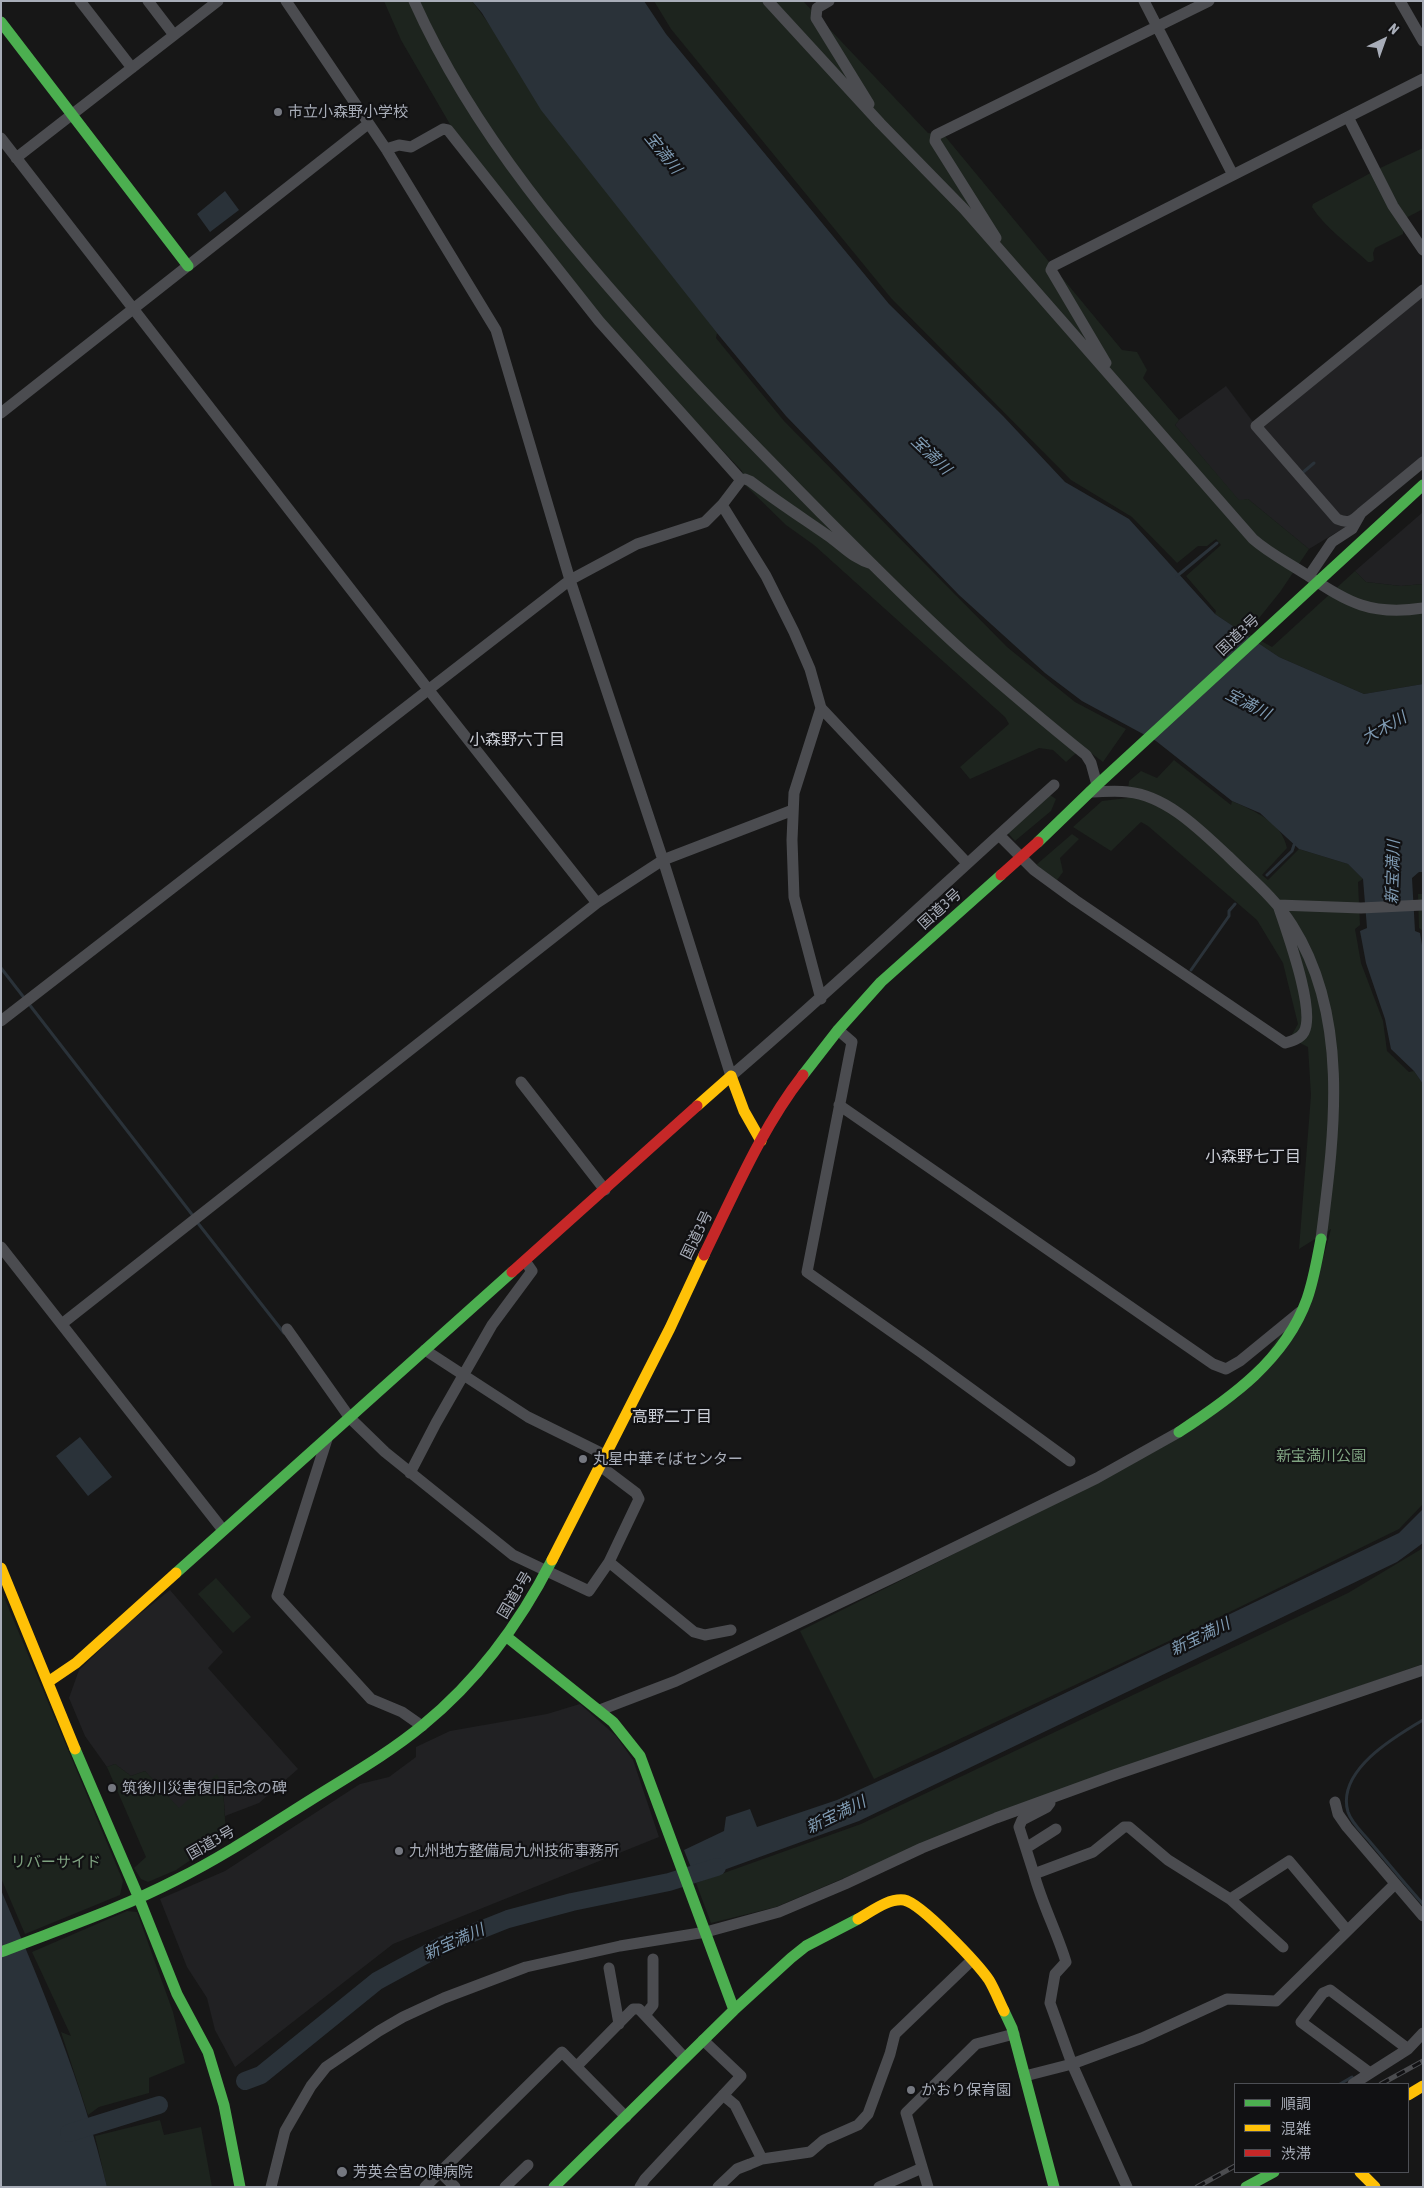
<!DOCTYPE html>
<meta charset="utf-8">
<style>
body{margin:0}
#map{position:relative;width:1424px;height:2188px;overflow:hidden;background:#171717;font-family:"Asap Condensed","Noto Sans JP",sans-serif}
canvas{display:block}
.frame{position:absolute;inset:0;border:2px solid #a8adb8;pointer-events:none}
.legend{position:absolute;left:1234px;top:2083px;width:175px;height:90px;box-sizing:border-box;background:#111113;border:1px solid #4d4f55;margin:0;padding:6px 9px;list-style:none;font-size:15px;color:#a8adb8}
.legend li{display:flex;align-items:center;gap:10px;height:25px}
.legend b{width:25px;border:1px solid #4d4f55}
.north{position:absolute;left:1359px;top:15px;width:50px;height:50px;-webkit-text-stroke:4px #111113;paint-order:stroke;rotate:42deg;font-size:14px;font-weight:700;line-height:20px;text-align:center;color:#a8adb8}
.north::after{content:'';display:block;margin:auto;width:18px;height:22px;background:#a8adb8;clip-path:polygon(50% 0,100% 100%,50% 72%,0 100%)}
</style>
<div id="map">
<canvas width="1424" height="2188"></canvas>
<div class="frame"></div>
<ul class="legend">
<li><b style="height:6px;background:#4caf50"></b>順調</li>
<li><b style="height:6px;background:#ffc107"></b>混雑</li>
<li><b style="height:6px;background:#c62828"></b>渋滞</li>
</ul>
<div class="north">N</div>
</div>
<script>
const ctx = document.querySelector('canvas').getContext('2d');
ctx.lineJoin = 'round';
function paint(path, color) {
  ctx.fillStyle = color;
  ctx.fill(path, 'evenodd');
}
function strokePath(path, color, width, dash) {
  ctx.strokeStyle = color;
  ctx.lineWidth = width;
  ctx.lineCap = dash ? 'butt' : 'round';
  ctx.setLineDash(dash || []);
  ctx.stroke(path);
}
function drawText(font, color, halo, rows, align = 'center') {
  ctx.font = font + ' "Asap Condensed","Noto Sans JP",sans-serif';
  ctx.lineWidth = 4.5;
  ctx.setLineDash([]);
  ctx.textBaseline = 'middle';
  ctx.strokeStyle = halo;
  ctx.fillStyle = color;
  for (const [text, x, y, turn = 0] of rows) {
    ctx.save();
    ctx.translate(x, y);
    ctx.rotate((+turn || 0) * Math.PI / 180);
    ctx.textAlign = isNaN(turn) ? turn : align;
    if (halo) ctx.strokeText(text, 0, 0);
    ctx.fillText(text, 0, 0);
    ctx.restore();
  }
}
paint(new Path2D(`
 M 1423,293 L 1423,457 L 1347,526 L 1309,549 L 1248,499 L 1239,501 L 1175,425 L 1179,420 L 1226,386 L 1253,422 Z
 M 1423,512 L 1423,584 L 1401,586 L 1366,582 L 1355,571 Z
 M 170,1590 L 223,1652 L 208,1668 L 298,1769 L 259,1803 L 225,1816 L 223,1787 L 179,1809 L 145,1771 L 131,1776 L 115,1764 L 107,1767 L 85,1736 L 69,1698 L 79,1670 L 126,1625 Z
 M 580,1704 L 616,1736 L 633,1760 L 659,1837 L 393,1944 L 235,2067 L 215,2030 L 207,1998 L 187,1967 L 160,1899 L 225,1871 L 360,1784 L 389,1777 L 416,1757 L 416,1747 L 450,1731 L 547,1714 Z`), '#212123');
paint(new Path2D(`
 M 384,1 L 472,1 L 717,333 L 716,338 L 784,421 L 1007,647 L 1075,702 L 1126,729 L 1103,762 L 1083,747 L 1066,762 L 1053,750 L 1039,748 L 970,779 L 960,767 L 1009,724 L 1005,717 L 814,545 L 786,525 L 744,484 L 742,471 L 634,357 L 511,206 L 451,126 L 401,40 Z
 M 654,1 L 803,1 L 928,133 L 944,135 L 1122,350 L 1137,352 L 1147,370 L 1143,378 L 1179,420 L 1175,425 L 1239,500 L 1248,499 L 1309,549 L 1280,592 L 1247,633 L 1272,647 L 1355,571 L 1366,582 L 1401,586 L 1423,584 L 1423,684 L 1364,694 L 1279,657 L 1215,614 L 1216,611 L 1186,576 L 1221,545 L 1216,539 L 1207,546 L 1198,546 L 1177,563 L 1132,517 L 1071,480 L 891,298 L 671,29 Z
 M 1423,148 L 1423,209 L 1404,219 L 1403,234 L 1375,248 L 1373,253 L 1374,260 L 1371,262 L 1368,262 C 1349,244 1326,229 1312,207 L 1313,204 L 1378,169 Z
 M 1174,760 L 1231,805 L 1232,801 C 1254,811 1282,822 1287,848 L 1262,875 L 1268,880 L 1299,849 L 1348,864 L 1363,879 L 1358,882 L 1360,925 L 1355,929 L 1361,963 L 1383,1021 L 1387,1051 L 1409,1072 L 1414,1071 L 1423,1084 L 1423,1504 L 1399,1529 L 1199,1627 L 874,1779 L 800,1631 L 956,1553 L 1239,1397 L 1318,1277 L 1331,1229 L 1299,1249 L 1311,1095 L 1308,1047 L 1290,1038 L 1298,1024 L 1283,963 L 1257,920 L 1148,826 L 1141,822 L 1111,851 L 1073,827 L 1102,801 L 1127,798 L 1129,781 L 1141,771 L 1157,778 Z
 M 1050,795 L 1056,799 L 1051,811 L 1015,841 L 1007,832 Z
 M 1072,834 L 1079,839 L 1060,858 L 1063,872 L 1057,880 L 1036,865 Z
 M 1418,894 L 1423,894 L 1423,931 L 1419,928 Z
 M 1423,1548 L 1423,1664 L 999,1812 L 776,1907 L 711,1923 L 696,1883 L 861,1824 L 1348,1593 Z
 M 216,1578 L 251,1617 L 233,1633 L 198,1594 Z
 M 1,1590 L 123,1881 L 120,1895 L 25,1934 L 1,1878 Z
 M 115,1764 L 131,1776 L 145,1771 L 179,1808 L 217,1774 L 223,1787 L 226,1836 L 176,1870 L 148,1882 L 141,1879 L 134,1868 L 146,1857 L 107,1767 Z
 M 127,1911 L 137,1912 L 173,2012 L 185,2063 L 149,2078 L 149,2093 L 99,2107 L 88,2115 L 61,2032 L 71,2036 L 32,1952 Z
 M 160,2120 L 164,2135 L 201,2127 L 212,2187 L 107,2187 L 95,2136 Z`), '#1d241e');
paint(new Path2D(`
 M 472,1 L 644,1 L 666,34 L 889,304 L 1003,416 L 1065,482 L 1129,519 L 1215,614 L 1279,657 L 1364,694 L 1423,684 L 1423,872 L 1419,872 L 1412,878 L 1415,931 L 1420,933 L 1423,951 L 1423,1084 L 1414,1071 L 1391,1049 L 1385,1019 L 1366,963 L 1360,931 L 1367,928 L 1363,879 L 1348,864 L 1299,849 L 1260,813 L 1232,801 L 1156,741 L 1082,701 L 1045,673 L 959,595 L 786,416 L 717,333 L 541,110 L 482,13 Z
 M 225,191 L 239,210 L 210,232 L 197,214 Z
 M 80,1437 L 112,1477 L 88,1496 L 56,1456 Z
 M 1423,1509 L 1423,1543 L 1397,1562 L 859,1821 L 696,1880 L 684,1850 L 724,1831 L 726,1817 L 750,1809 L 757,1827 L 837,1800 L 940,1753 L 1399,1533 Z
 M 1,1890 C 42,1987 83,2084 107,2187 L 1,2187 Z`), '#2a3239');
strokePath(new Path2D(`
 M 1301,474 L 1314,463
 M 1177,576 L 1217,543
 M 1267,875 L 1292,851 L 1295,842
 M 1,968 L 194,1217
 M 1191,970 L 1229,916 L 1229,911 L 1235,904
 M 197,1222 L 284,1333
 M 1423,1720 C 1394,1737 1336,1771 1348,1812 C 1352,1824 1363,1833 1371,1843 C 1388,1863 1405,1884 1423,1904
 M 1340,2084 L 1352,2077`), '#2a3239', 3);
strokePath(new Path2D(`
 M 245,2081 L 261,2075 L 377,1981 L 445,1944 L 508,1919 L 572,1902 L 669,1882 L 717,1867
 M 69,2133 L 159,2105`), '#2a3239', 18);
strokePath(new Path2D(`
 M 80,1 L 132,68
 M 148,1 L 174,35
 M 286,1 L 386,149 L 496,330 L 570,580 L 663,860 L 731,1076 C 841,982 946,882 1054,785
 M 414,1 C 474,135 572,248 670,356 C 720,411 773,464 826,518 C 871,563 917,610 965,653 C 1005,688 1045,722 1086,755 L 1091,763 L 1097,785
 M 768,1 L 880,123 L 964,209 L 1253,539 C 1270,554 1289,563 1307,575 C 1348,603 1372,616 1423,608
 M 829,1 L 817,8 L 816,18 L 869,104
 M 1144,1 L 1233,175
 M 1400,1 L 1423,41
 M 1348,117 L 1393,206 L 1423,250
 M 1,138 L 428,689 L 597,903
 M 386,149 L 399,145 L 411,147 L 443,129 L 448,130 L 599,321 L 741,480
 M 16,158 L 218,1
 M 996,238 L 935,141 L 936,135 L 1209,1
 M 1106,363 L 1051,270 L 1053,266 L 1423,79
 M 1,413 L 368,124
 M 722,505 L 766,576 L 794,632 L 810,669 L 821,708 L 967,863
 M 1361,513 C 1352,521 1349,524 1337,519 L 1256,426 L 1423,290
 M 1309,576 L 1332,542 L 1352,529 L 1361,513 L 1423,462
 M 821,708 L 794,793 L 792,840 L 794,897 L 821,999
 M 1090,792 C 1102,792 1115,790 1128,792 C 1167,796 1200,830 1228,856 C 1250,878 1276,899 1292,925 C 1351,1018 1334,1136 1321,1239
 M 999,835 L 1034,870 L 1075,900 L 1285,1043 C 1292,1041 1300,1039 1304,1032 C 1316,1010 1286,930 1278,905 L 1361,908 L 1423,905
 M 1,1021 L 570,580 L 637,544 L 705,522 L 722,505 L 741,480 L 745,479 L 750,481 C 775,500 801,517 827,535 C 843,546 852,558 872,564
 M 838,1030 L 852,1042 L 807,1272 L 922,1353 L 1070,1461
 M 521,1082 L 605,1190
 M 839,1105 L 1213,1364 L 1226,1369 L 1240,1361 L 1300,1312
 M 1,1247 L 223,1530
 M 63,1323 L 597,903 L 663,860 L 793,810
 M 287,1329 L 350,1418 L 385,1452 L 513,1555 L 589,1591 L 609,1562 L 694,1632 L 705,1635 L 731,1630
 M 425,1350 L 528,1417 L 605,1455
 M 327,1439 L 277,1596 L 371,1699 L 402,1712 L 422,1726
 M 599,1465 L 636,1493 L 639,1499 L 609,1562
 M 410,1473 L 436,1423 L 492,1325 L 532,1271 L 525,1261
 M 600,1710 L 676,1681 L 896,1576 L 1097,1478 L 1179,1432
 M 1335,1802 L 1338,1814 L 1347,1827 L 1423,1916
 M 1026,1848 L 1056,1829
 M 1034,1874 L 1019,1827 L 1022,1820 L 1047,1807 L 1050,1803
 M 1230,1899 L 1289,1861 L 1347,1930
 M 609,1968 L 619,2024
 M 645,2015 L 653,2005 L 653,1959
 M 577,2066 L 633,2009 L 639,2009 L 685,2058
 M 1370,2073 L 1301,2022 L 1323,1993 L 1330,1990 L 1408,2049
 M 1025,2076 L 1072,2064 L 1142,2038 L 1227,1999 L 1276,2001 L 1395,1884
 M 1353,2084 L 1408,2049 L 1423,2033
 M 723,2095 L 735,2105 L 762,2159
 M 440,2172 L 455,2187
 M 271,2187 L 285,2131 L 311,2086 L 326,2067 L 379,2031 L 403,2017 L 444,1998 L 526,1967 L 620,1946 L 706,1932 L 779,1912 L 845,1884 L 922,1848 L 996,1818 L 1114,1775 L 1423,1670
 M 425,2187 L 562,2052 L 626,2117
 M 505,2187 L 528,2165
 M 640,2187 L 645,2179 L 741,2076 L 703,2040
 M 718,2187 L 737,2169 L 750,2164 L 762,2159 L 810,2152 L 824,2140 L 858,2125 L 868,2114 L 890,2054 L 895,2034 L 972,1960
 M 879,2187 L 922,2168
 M 928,2187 L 906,2113 L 976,2044 L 1014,2034
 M 1127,2187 L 1072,2064 L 1050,2003 L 1055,1974 L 1066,1962 C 1057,1932 1042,1904 1034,1874 L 1093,1852 L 1124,1827 L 1129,1827 L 1168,1860 L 1230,1899 L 1283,1947`), '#4b4c50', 11);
strokePath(new Path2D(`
 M 1,22 L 188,266
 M 1038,842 L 1097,785 L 1423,485
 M 803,1075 L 838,1030 L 881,982 L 1001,875
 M 1179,1432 C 1231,1398 1285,1360 1307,1299 C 1314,1279 1317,1259 1321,1239
 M 176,1573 L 512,1272
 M 507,1637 L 613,1722 L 640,1756 L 734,2010
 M 75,1749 L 138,1896 L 177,1994 L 208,2052 L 224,2105 L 240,2187
 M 1,1952 C 60,1929 120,1909 176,1880 C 222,1857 266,1828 309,1801 C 347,1777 388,1754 423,1725 C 478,1680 520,1623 552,1560
 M 1004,2011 L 1012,2028 L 1054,2187
 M 554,2187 L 734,2010 L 791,1958 L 806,1946 L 858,1919
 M 1246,2187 L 1274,2172`), '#4caf50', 11);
strokePath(new Path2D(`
 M 697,1106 L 731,1076 L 744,1111 L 761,1141
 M 552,1560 L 670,1328 L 704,1255
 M 1,1568 L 75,1749
 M 48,1682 L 76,1663 L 176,1573
 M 858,1919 C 871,1912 888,1898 904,1900 C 921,1903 978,1964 989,1980 C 995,1990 999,2001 1004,2011
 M 1408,2095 L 1423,2086
 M 1360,2172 L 1375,2187`), '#ffc107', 11);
strokePath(new Path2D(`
 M 704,1255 C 734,1194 761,1129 803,1075
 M 512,1272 L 697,1106`), '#c62828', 11);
const rail = new Path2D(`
 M 1381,2084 L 1423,2061
 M 1197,2187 L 1235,2166`);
strokePath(rail, '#4b4c4f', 5);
strokePath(rail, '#111113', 3, [9]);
strokePath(new Path2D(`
 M 1001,875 L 1038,842`), '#c62828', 11);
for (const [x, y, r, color] of [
 [278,112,5,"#757880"],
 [583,1459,5,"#757880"],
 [112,1788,5,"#757880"],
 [399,1851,5,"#757880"],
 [911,2090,5,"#757880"],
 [342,2172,6,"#757880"]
]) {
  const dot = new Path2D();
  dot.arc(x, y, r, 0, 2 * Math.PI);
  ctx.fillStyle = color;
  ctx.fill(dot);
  strokePath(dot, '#111113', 2);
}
drawText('15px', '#a8adb8', '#111113', [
 ["市立小森野小学校",288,112],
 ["丸星中華そばセンター",593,1459],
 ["筑後川災害復旧記念の碑",122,1788],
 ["九州地方整備局九州技術事務所",409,1851],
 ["かおり保育園",921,2090],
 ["芳英会宮の陣病院",353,2172]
], 'left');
drawText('15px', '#a8adb8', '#111113', [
 ["国道3号",1238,635,-43],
 ["国道3号",940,909,-42],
 ["国道3号",697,1235,-64],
 ["国道3号",515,1595,-59],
 ["国道3号",211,1843,-30]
]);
drawText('15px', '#7fa381', '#111113', [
 ["新宝満川公園",1321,1456],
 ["リバーサイド",56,1862]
]);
drawText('italic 16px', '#7f9bb3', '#111113', [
 ["宝満川",663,153,51],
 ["宝満川",931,455,44],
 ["宝満川",1248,704,27],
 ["大木川",1384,728,-29],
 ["新宝満川",1393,872,-88],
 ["新宝満川",1200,1637,-26],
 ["新宝満川",836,1815,-26],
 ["新宝満川",454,1942,-24]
]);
drawText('16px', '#c9ccd4', '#111113', [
 ["小森野六丁目",517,740],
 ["小森野七丁目",1253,1157],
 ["高野二丁目",672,1417]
]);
</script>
